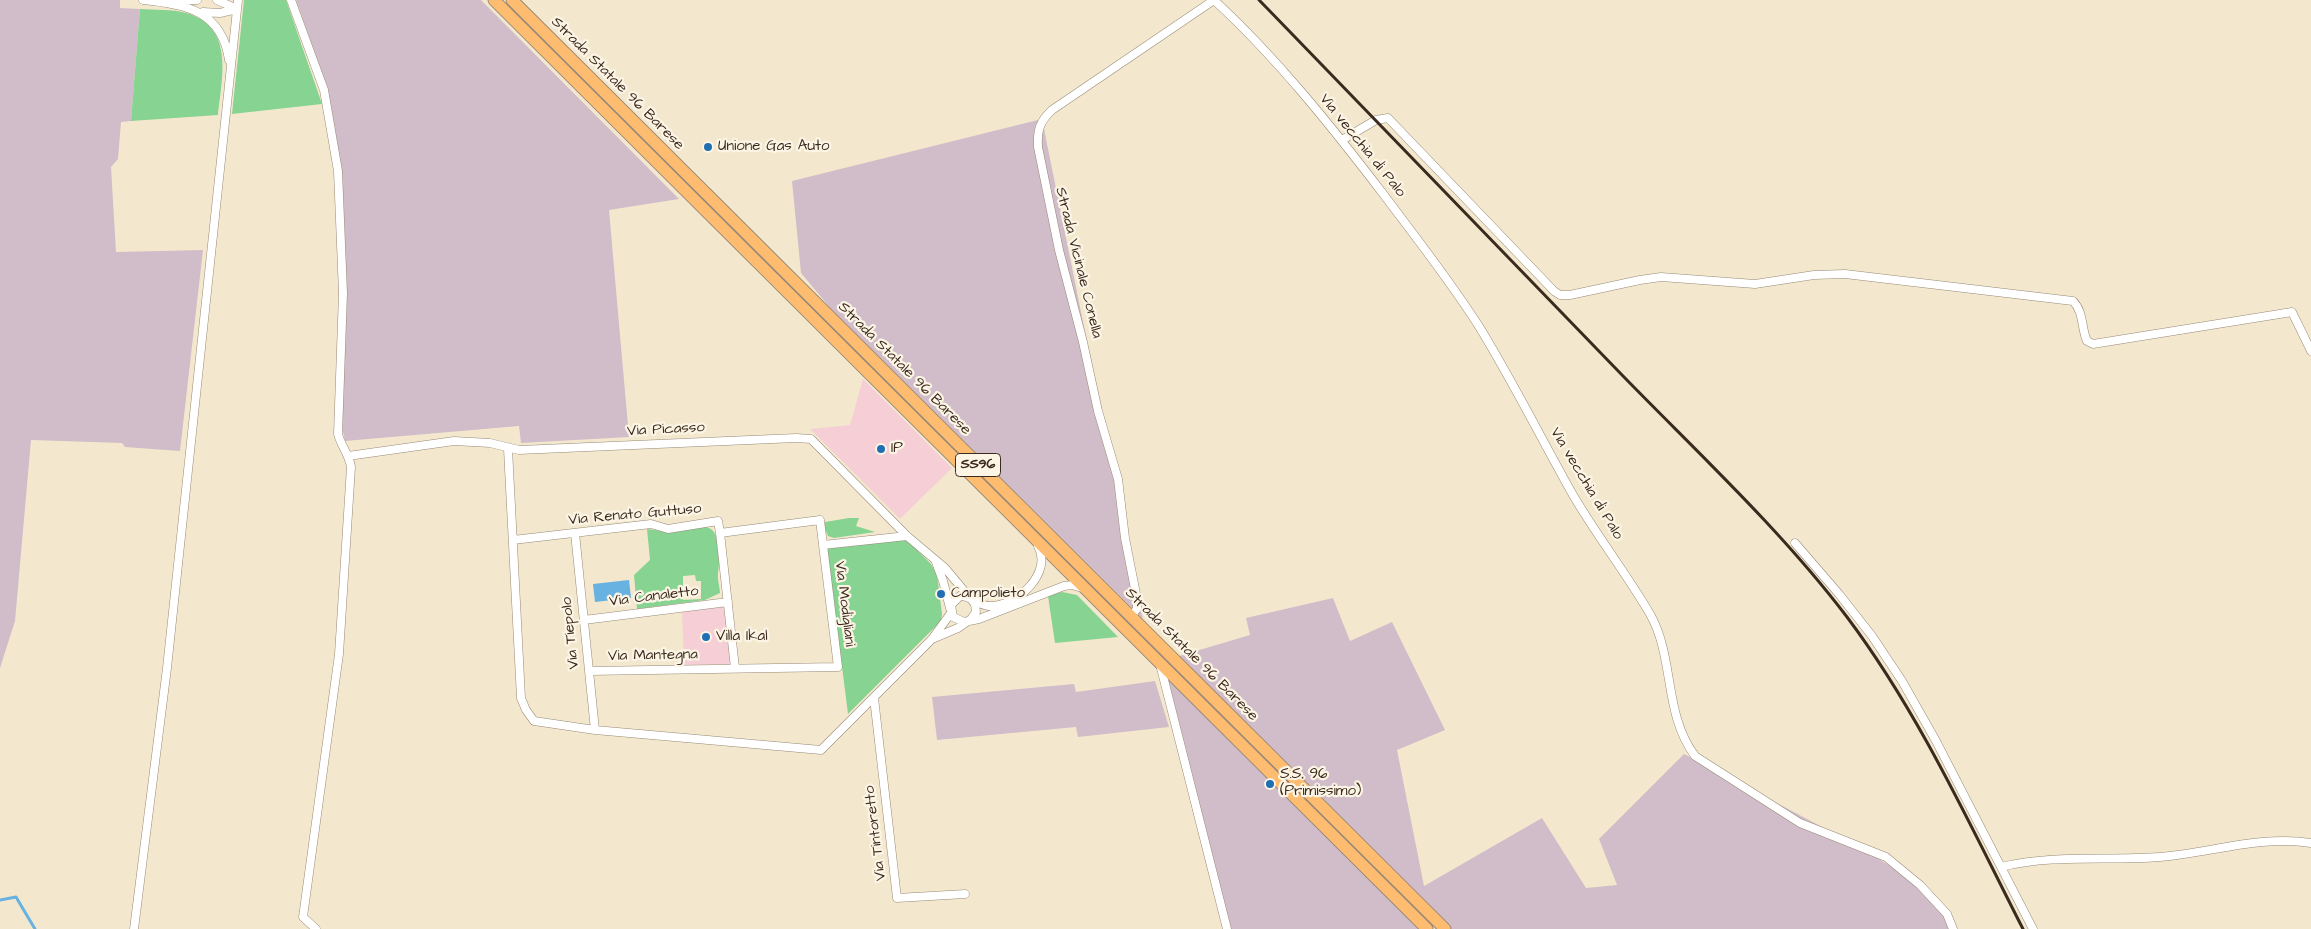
<!DOCTYPE html>
<style>
body{margin:0}
canvas{display:block;background:#f3e8ce}
</style>
<canvas width="2311" height="929"></canvas>
<script>
const ctx = document.querySelector('canvas').getContext('2d');
ctx.lineJoin = 'round';
function paint(path, color) {
  ctx.fillStyle = color;
  ctx.fill(path, 'evenodd');
}
function strokePath(path, color, width, dash) {
  ctx.strokeStyle = color;
  ctx.lineWidth = width;
  ctx.lineCap = dash ? 'butt' : 'round';
  ctx.setLineDash(dash || []);
  ctx.stroke(path);
}
function drawText(font, color, halo, rows, align = 'center') {
  ctx.font = font + ' "Architects Daughter",sans-serif';
  ctx.lineWidth = 4.5;
  ctx.setLineDash([]);
  ctx.textBaseline = 'middle';
  ctx.strokeStyle = halo;
  ctx.fillStyle = color;
  for (const [text, x, y, turn = 0] of rows) {
    ctx.save();
    ctx.translate(x, y);
    ctx.rotate((+turn || 0) * Math.PI / 180);
    ctx.textAlign = isNaN(turn) ? turn : align;
    if (halo) ctx.strokeText(text, 0, 0);
    ctx.fillText(text, 0, 0);
    ctx.restore();
  }
}
paint(new Path2D(`
 M 863,379 L 952,468 L 900,519 L 810,429 L 850,425 Z
 M 725,605 L 732,664 L 684,665 L 682,611 Z`), '#f6cfd6');
paint(new Path2D(`
 M 0,0 L 120,0 L 120,8 L 140,9 L 131,121 L 121,122 L 118,159 L 111,167 L 116,252 L 203,250 L 180,451 L 125,447 L 122,443 L 31,440 L 15,621 L 0,668 Z
 M 296,0 L 481,0 L 679,199 L 609,210 L 629,437 L 521,443 L 519,426 L 345,441 L 342,427 L 345,336 L 341,169 L 326,85 Z
 M 1042,119 L 1143,619 L 832,310 L 801,273 L 792,181 Z
 M 1333,598 L 1350,641 L 1392,622 L 1445,730 L 1397,750 L 1424,886 L 1542,818 L 1586,888 L 1617,885 L 1599,839 L 1684,754 L 1860,847 L 1920,885 L 1953,929 L 1440,929 L 1172,675 L 1418,929 L 1227,929 L 1159,662 L 1250,635 L 1246,618 Z
 M 1155,681 L 1169,727 L 1078,737 L 1076,727 L 937,740 L 932,697 L 1074,684 L 1076,692 Z`), '#d1bdc9');
paint(new Path2D(`
 M 244,0 L 286,0 L 322,104 L 232,114 Z
 M 140,9 C 155,10 172,9 186,13 C 235,26 222,78 218,115 L 131,121 Z
 M 849,518 L 859,518 L 856,526 L 875,532 L 834,538 L 828,536 L 824,527 L 825,522 Z
 M 706,527 C 722,530 720,561 718,573 C 717,579 720,587 720,593 L 705,600 L 637,609 L 634,575 L 650,560 L 647,529 L 670,532 ZM 695,575 L 696,581 L 701,581 L 701,599 L 683,600 L 683,576 Z
 M 905,538 L 931,564 L 937,574 L 942,614 L 941,621 L 848,714 L 827,548 Z
 M 1062,592 L 1077,595 L 1118,637 L 1055,643 L 1048,596 Z`), '#87d391');
paint(new Path2D(`
 M 629,580 L 631,598 L 595,602 L 593,584 Z`), '#67b2e0');
strokePath(new Path2D(`
 M 0,900 L 16,897 L 35,929`), '#67b2e0', 3);
const minor = new Path2D(`
 M 143,0 C 186,4 222,11 229,60
 M 291,0 L 324,90 L 338,171 L 343,293 L 338,434 C 341,446 349,454 351,467 L 339,654 L 303,917 L 316,929
 M 1214,0 C 1277,58 1332,127 1384,195 C 1417,239 1451,282 1480,328 C 1513,382 1542,440 1573,495 C 1597,536 1626,573 1650,614 C 1675,658 1663,713 1695,756 L 1800,823 L 1886,857 L 1920,885 L 1947,914 L 1953,929
 M 171,1 L 197,0
 M 203,12 L 220,13 L 237,9 L 217,0
 M 1342,140 L 1376,120 L 1388,118 L 1554,291 L 1560,295 L 1570,295 L 1640,280 L 1661,277 L 1755,284 L 1814,275 L 1845,274 L 2073,301 C 2084,312 2081,328 2087,341 L 2093,344 L 2292,312 L 2311,351
 M 508,449 L 521,698 L 526,710 L 534,721 L 595,730 L 821,750 L 932,639 L 951,613
 M 348,456 L 454,441 L 490,443 L 519,450 L 796,438 L 811,439 L 907,536 L 945,568 L 975,604 L 976,612 L 971,619 L 958,628 L 932,639
 M 575,533 L 595,730
 M 720,533 L 735,668
 M 513,540 L 651,524 L 668,529 L 718,521 L 720,533 L 820,520 L 823,545 L 907,536
 M 1795,543 L 1839,594 L 1872,636 L 1902,681 L 1936,741 L 2033,929
 M 1038,546 C 1053,573 1017,607 989,606 C 978,605 971,596 960,596 L 951,605 L 953,617 L 964,622 L 979,619 L 1064,586 L 1072,585 L 1082,588
 M 936,562 L 943,581 L 950,608
 M 1131,616 L 1137,609 L 1137,599 L 1125,538 L 1118,479 L 1098,411 L 1083,342 L 1059,250 L 1038,147 C 1037,130 1040,121 1052,110 L 1214,0
 M 584,620 L 728,602
 M 1160,664 L 1227,929
 M 589,671 L 838,667 L 823,545
 M 874,698 L 897,898 L 965,894
 M 2001,867 C 2053,854 2107,861 2160,857 C 2210,853 2261,835 2311,843
 M 134,929 L 167,668 L 238,0`);
const primary = new Path2D(`
 M 494,0 L 1427,929
 M 512,0 L 1445,929`);
strokePath(minor, '#978976', 9);
strokePath(primary, '#978976', 13);
strokePath(minor, '#fff', 8);
strokePath(primary, '#febc70', 11);
strokePath(new Path2D(`
 M 1259,0 C 1381,125 1502,251 1623,376 C 1699,454 1781,530 1847,617 C 1919,713 1969,823 2023,929`), '#3b2a1e', 3);
for (const [x, y, r, color] of [
 [708,147,5,"#1f6fb2"],
 [881,449,5,"#1f6fb2"],
 [941,594,5,"#1f6fb2"],
 [706,637,5,"#1f6fb2"],
 [1270,784,5,"#1f6fb2"]
]) {
  const dot = new Path2D();
  dot.arc(x, y, r, 0, 2 * Math.PI);
  ctx.fillStyle = color;
  ctx.fill(dot);
  strokePath(dot, '#fcf5e5', 2);
}
for (const [x, y, w] of [
 [978,465,45]
]) {
  const box = new Path2D();
  box.roundRect(x - w / 2, y - 11.5, w, 23, 4);
  ctx.fillStyle = '#fcf5e5';
  ctx.fill(box);
  strokePath(box, '#3b2a1e', 1);
}
drawText('bold 14px', '#3b2a1e', null, [
 ["SS96",978,465]
]);
drawText('15px', '#3b2a1e', '#fcf5e5', [
 ["Strada Statale 96 Barese",617,84,45],
 ["Via vecchia di Palo",1362,146,51],
 ["Strada Vicinale Conella",1078,263,76],
 ["Strada Statale 96 Barese",904,369,45],
 ["Via Picasso",666,430,-3],
 ["Via vecchia di Palo",1586,484,59],
 ["Via Renato Guttuso",635,515,-5],
 ["Via Canaletto",654,597,-7],
 ["Via Modigliani",844,604,83],
 ["Via Tiepolo",571,633,-96],
 ["Strada Statale 96 Barese",1191,655,45],
 ["Via Mantegna",653,656,-1],
 ["Via Tintoretto",876,833,-97]
]);
drawText('15px', '#3b2a1e', '#fcf5e5', [
 ["Unione Gas Auto",718,147],
 ["IP",891,449],
 ["Campolieto",951,594],
 ["Villa Ikal",716,637],
 ["S.S. 96",1280,775],
 ["(Primissimo)",1280,792]
], 'left');
</script>
